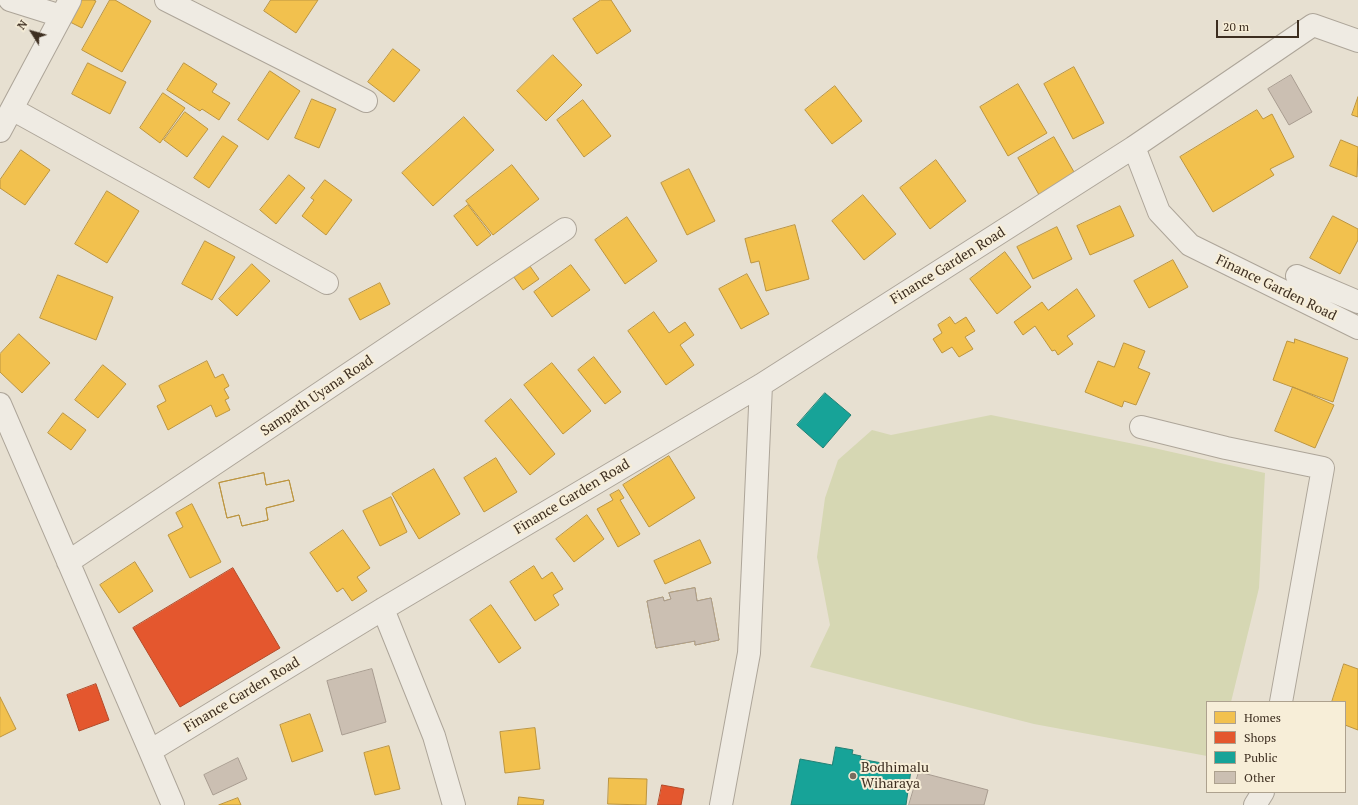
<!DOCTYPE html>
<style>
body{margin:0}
#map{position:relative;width:1358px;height:805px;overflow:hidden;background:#e7e0d1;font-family:"PT Serif",serif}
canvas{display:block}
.legend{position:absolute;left:1206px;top:701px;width:140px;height:92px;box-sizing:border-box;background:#f7eed8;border:1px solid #ada18e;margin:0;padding:5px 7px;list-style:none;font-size:12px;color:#3d2e20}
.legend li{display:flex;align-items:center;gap:8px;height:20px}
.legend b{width:20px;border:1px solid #ada18e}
.north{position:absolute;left:12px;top:12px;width:40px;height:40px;-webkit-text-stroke:3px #f7eed8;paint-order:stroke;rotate:307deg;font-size:11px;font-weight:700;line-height:16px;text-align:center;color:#3d2e20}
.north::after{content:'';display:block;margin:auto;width:14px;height:18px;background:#3d2e20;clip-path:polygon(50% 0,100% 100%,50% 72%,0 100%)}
.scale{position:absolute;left:1216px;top:20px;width:83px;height:18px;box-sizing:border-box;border:2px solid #3d2e20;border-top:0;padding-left:5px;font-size:12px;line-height:14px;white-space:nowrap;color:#3d2e20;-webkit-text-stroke:3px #f7eed8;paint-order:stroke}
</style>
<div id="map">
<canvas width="1358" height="805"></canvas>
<ul class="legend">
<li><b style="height:11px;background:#f2c14e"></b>Homes</li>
<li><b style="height:11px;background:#e4572e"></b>Shops</li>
<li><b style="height:11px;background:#17a398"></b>Public</li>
<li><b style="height:11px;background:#cbbfb2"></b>Other</li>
</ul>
<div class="north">N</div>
<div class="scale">20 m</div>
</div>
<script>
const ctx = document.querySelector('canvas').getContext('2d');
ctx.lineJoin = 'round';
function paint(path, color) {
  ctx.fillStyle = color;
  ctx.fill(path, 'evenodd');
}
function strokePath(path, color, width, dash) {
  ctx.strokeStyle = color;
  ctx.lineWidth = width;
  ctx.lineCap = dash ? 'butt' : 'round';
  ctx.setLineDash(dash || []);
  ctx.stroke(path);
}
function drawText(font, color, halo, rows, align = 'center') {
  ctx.font = font + ' "PT Serif",serif';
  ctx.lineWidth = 4;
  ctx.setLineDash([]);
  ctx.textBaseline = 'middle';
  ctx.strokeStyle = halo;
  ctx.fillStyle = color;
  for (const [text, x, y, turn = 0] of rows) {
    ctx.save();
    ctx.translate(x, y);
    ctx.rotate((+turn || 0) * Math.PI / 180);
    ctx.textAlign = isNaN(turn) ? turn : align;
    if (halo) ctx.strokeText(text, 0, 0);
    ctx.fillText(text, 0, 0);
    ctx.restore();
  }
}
paint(new Path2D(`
 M 991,415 L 1154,448 L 1265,473 L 1259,588 L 1231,702 L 1207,702 L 1207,756 L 1034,724 L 810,667 L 830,625 L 817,557 L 825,498 L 838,460 L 872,430 L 891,435 Z`), '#d6d7b3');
const homes = new Path2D(`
 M 79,0 L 93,0 L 96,1 L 82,28 L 68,21 Z
 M 110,0 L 115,0 L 151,21 L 122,72 L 82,50 Z
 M 271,0 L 318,0 L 296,33 L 264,11 Z
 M 601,0 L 611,0 L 631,31 L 597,54 L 573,19 Z
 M 393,49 L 420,70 L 394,102 L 368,82 Z
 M 553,55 L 582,85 L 546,121 L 517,91 Z
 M 88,63 L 126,82 L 110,114 L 72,94 Z
 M 184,63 L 217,84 L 212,92 L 230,103 L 219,120 L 202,109 L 200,111 L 167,90 Z
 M 1074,67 L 1104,123 L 1073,139 L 1044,84 Z
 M 270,71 L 300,91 L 268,140 L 238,120 Z
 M 1018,84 L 1047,133 L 1008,156 L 980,107 Z
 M 835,86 L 862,121 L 832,144 L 805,110 Z
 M 163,93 L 185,108 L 160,143 L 140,128 Z
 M 1358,97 L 1358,117 L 1352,115 Z
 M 312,99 L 336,109 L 319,148 L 295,138 Z
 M 583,100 L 611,136 L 584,157 L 557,120 Z
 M 1257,110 L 1263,119 L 1272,114 L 1294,157 L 1270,169 L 1274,175 L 1213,212 L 1180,157 Z
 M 185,112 L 208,129 L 187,157 L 164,140 Z
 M 464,117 L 494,150 L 433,206 L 402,173 Z
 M 223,136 L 238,146 L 209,188 L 194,178 Z
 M 1054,137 L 1078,179 L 1042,200 L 1018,158 Z
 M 1341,140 L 1358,147 L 1357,177 L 1330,166 Z
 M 21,150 L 50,170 L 25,205 L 0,188 L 0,180 Z
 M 936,160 L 966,201 L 930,229 L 900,188 Z
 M 512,165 L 539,199 L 493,235 L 466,201 Z
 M 689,169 L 715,221 L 687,235 L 661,183 Z
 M 289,175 L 305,188 L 276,224 L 260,210 Z
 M 325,180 L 352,200 L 326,235 L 302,216 L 314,200 L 311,198 Z
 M 107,191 L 139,211 L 107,263 L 75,244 Z
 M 863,195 L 896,234 L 864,260 L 832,221 Z
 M 468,205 L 491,235 L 477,246 L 454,216 Z
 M 1120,206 L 1134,236 L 1090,255 L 1077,226 Z
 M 1333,216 L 1358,229 L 1358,240 L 1340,274 L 1310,258 Z
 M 627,217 L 657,261 L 625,284 L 595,240 Z
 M 795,225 L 809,279 L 766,291 L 759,261 L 751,263 L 745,239 Z
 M 1057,227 L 1072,259 L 1033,279 L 1017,247 Z
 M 205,241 L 235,257 L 212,300 L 182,284 Z
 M 1005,252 L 1031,287 L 997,314 L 970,279 Z
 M 1173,260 L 1188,287 L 1149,308 L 1134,281 Z
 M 527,262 L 539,279 L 523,290 L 511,273 Z
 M 252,264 L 270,281 L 237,316 L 219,299 Z
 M 571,265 L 590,290 L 552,317 L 534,292 Z
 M 747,274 L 769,314 L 741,329 L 719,289 Z
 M 58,275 L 113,297 L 96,340 L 40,318 Z
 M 380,283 L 390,304 L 360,320 L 349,299 Z
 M 1077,289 L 1095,316 L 1067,336 L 1073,344 L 1058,355 L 1055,350 L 1052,351 L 1035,326 L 1023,335 L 1014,322 L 1042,302 L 1048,310 Z
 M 654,312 L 669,333 L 685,322 L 694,335 L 680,345 L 694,365 L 666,385 L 628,331 Z
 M 950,317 L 955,324 L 966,317 L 975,331 L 965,337 L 973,349 L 959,357 L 952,347 L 942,353 L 933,339 L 942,333 L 938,325 Z
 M 19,334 L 50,363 L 22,393 L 0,372 L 0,354 Z
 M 1295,339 L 1348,358 L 1333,402 L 1273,380 L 1287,341 L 1294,343 Z
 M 1124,343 L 1145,351 L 1138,368 L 1150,373 L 1136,405 L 1124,401 L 1122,407 L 1085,392 L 1098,361 L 1114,367 Z
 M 594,357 L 621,392 L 605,404 L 578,370 Z
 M 207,361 L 215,378 L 223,374 L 229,386 L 224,389 L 229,398 L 225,400 L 230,410 L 216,417 L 211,405 L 168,430 L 157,406 L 166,401 L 159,386 Z
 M 552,363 L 591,411 L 563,434 L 524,385 Z
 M 103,365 L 126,384 L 98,418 L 75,400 Z
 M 1293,387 L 1334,405 L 1315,448 L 1275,431 Z
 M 511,399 L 555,454 L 530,475 L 485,421 Z
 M 63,413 L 86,430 L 71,450 L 48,433 Z
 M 669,456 L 695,498 L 649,527 L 623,485 Z
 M 496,458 L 517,492 L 484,512 L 464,478 Z
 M 434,469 L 460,514 L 419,539 L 392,494 Z
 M 264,473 L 266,485 L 289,480 L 294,501 L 266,508 L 268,520 L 242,526 L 239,515 L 227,518 L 219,483 Z
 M 264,473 L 266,485 L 289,480 L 294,501 L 266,508 L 268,520 L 242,526 L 239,515 L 227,518 L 219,483 Z
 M 619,490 L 624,498 L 620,500 L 640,534 L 618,547 L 597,509 L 613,500 L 610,495 Z
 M 391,497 L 407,532 L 380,546 L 363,511 Z
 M 192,504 L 221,562 L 190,578 L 168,535 L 183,527 L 176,513 Z
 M 587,515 L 604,539 L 574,562 L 556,539 Z
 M 343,530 L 370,568 L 357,577 L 367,591 L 352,601 L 343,588 L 337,592 L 310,553 Z
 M 700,540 L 711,563 L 665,584 L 654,561 Z
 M 135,562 L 153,591 L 119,613 L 100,585 Z
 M 534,566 L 542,579 L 552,572 L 563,589 L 553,595 L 559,605 L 535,621 L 510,582 Z
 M 695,588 L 697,601 L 711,598 L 719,640 L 695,645 L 695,641 L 656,648 L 647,601 L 663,597 L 664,601 L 671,599 L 669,593 Z
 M 491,605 L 521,648 L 499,663 L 470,620 Z
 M 1344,664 L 1358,669 L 1358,730 L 1345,725 L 1345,702 L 1332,702 Z
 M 0,697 L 16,729 L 0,737 Z
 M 310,714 L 323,751 L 292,762 L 280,725 Z
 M 535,728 L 540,769 L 505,773 L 500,732 Z
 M 389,746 L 400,789 L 375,795 L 364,753 Z
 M 609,778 L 647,779 L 646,805 L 608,804 Z
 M 519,797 L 544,800 L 543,805 L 518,805 Z
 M 238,798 L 241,805 L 219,805 Z`);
paint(homes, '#f2c14e');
strokePath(homes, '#bc9540', 1);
const shops = new Path2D(`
 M 233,568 L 280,648 L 180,707 L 133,628 Z
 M 96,684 L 109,720 L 79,731 L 67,695 Z
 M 662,785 L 684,789 L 681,805 L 658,805 Z`);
paint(shops, '#e4572e');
strokePath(shops, '#b24b2a', 1);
const public = new Path2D(`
 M 825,393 L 851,415 L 823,448 L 797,425 Z
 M 836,747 L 853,750 L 852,754 L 861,756 L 860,759 L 882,763 L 880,770 L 892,772 L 893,767 L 911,770 L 906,805 L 791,805 L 800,759 L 832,765 Z`);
paint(public, '#17a398');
strokePath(public, '#228074', 1);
const building = new Path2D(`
 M 1291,75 L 1312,112 L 1289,125 L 1268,89 Z
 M 695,588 L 697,601 L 711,598 L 719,640 L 695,645 L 695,641 L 656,648 L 647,601 L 663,597 L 664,601 L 671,599 L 669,593 Z
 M 372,669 L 386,722 L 342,735 L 327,681 Z
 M 238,758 L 247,779 L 213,795 L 204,775 Z
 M 919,772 L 988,790 L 984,805 L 909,805 Z`);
paint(building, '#cbbfb2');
strokePath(building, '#a89c90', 1);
const minor = new Path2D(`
 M 10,0 L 61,16
 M 166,0 L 366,101
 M 12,109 L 327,283
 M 0,131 L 70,0
 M 1134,147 L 1159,212 L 1190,245 L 1358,328
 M 1297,276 L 1358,302
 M 0,404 L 150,751
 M 1141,427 L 1226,448 L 1323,468 L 1281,702
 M 68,562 L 565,229
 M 383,609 L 434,736 L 454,805
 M 173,805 L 150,751 L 383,609 L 761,385 L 1134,147 L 1313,25 L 1358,41
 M 721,805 L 749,653 L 761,385
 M 1255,805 L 1263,792`);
strokePath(minor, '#ada599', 24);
strokePath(minor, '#efebe3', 22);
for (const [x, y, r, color] of [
 [853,776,4,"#786c5e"]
]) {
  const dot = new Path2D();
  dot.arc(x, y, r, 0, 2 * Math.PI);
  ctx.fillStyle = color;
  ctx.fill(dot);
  strokePath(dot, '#f7eed8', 1.5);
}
drawText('14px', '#3d2e20', '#f7eed8', [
 ["Finance Garden Road",948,266,-32],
 ["Finance Garden Road",1276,288,26],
 ["Sampath Uyana Road",317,396,-34],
 ["Finance Garden Road",572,497,-31],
 ["Finance Garden Road",242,695,-31]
]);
drawText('14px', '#3d2e20', '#f7eed8', [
 ["Bodhimalu",861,768],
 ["Wiharaya",861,784]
], 'left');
</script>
